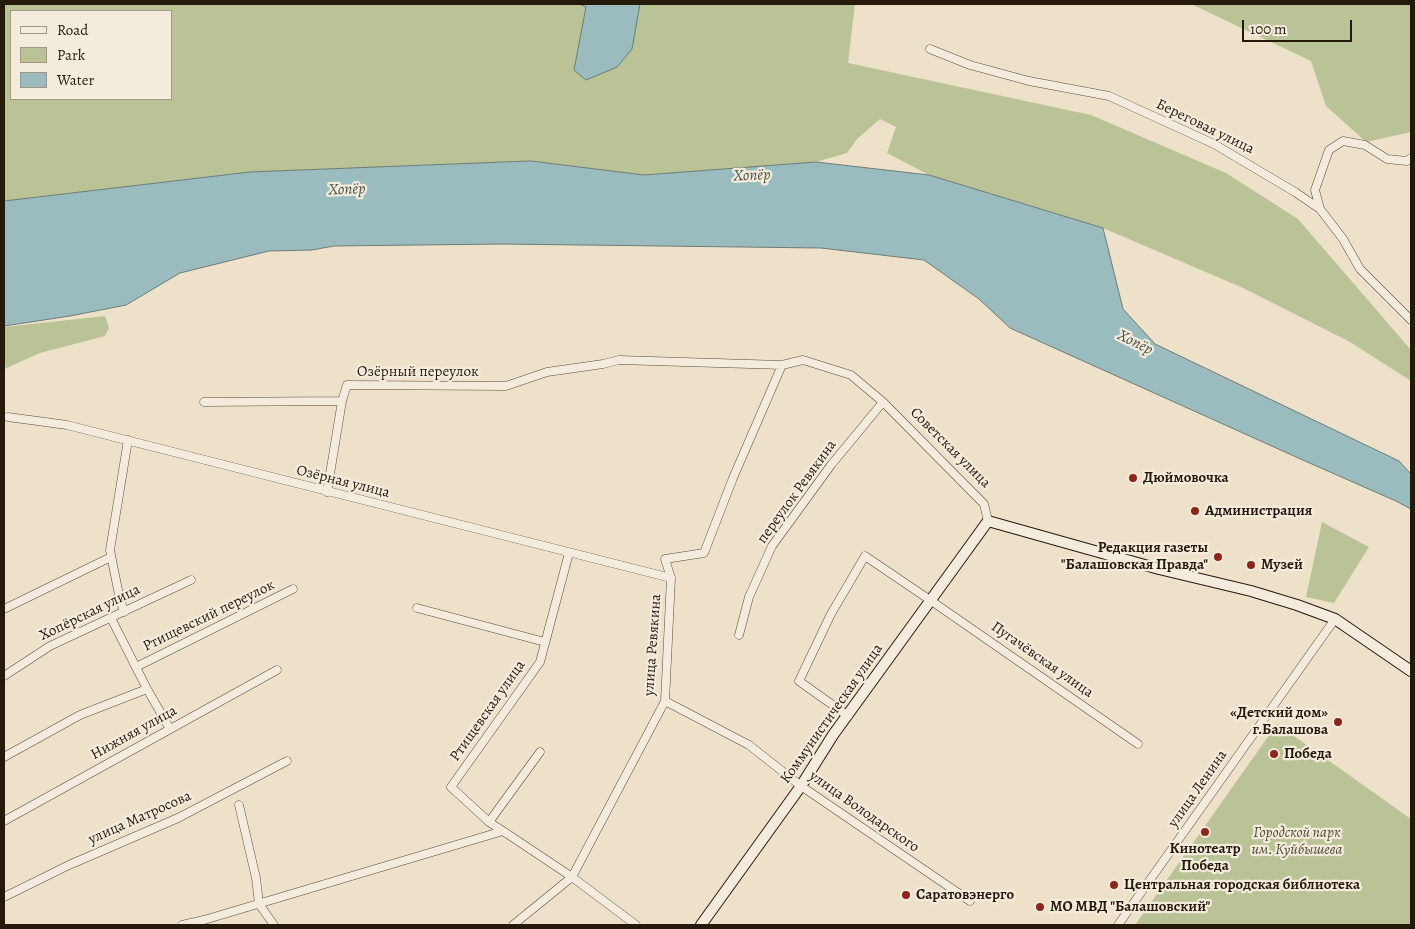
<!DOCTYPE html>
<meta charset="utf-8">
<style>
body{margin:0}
#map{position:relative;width:1415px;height:929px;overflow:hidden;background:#ede2c9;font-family:Alegreya,serif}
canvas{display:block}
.frame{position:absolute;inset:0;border:5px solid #25190a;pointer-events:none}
.legend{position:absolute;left:10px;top:10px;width:162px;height:90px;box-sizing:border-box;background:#f3ecdc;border:1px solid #a19888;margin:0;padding:6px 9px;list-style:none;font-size:15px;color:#25190a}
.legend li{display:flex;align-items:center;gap:10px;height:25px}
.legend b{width:25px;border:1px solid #a19888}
.scale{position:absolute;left:1242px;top:20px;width:110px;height:22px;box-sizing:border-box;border:2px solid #25190a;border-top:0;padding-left:6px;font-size:15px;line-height:18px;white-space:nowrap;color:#25190a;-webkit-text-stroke:4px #f3ecdc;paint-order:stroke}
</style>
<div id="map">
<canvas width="1415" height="929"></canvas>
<div class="frame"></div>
<ul class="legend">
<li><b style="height:6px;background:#f3ecdc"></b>Road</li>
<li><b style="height:14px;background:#bac395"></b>Park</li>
<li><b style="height:14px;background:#9bbcbe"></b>Water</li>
</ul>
<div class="scale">100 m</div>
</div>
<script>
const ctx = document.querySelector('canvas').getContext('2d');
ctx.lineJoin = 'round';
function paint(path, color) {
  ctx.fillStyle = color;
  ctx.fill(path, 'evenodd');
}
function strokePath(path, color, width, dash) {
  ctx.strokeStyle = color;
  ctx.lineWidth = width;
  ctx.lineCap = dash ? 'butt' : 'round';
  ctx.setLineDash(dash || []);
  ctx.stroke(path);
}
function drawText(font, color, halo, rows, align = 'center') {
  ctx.font = font + ' Alegreya,serif';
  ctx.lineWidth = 4.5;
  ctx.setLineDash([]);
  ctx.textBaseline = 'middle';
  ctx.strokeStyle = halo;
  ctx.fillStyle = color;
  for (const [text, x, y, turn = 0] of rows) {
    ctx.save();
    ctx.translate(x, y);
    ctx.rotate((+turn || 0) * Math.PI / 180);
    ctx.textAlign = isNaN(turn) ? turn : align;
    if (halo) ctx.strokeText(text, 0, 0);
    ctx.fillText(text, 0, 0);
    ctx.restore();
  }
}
paint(new Path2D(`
 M 4,4 L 579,4 L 586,7 L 574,70 L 639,4 L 855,4 L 848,63 L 1091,115 L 1226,173 L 1298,219 L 1411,350 L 1411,381 L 1350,342 L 1243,288 L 1103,228 L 929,175 L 887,153 L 896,127 L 880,119 L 857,139 L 847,153 L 816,162 L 644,175 L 531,161 L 250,172 L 4,201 ZM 11,11 L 171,11 L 171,99 L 11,99 Z
 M 1191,4 L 1411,4 L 1411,132 L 1366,142 L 1326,106 L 1311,61 Z
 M 105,316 L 109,328 L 105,336 L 40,353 L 4,369 L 4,327 Z
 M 1322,522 L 1369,547 L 1334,603 L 1306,597 Z
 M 1277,724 L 1411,819 L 1411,925 L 1135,925 Z`), '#bac395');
const water = new Path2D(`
 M 579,4 L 640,4 L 632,49 L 617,67 L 586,80 L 574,70 L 586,7 Z
 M 531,161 L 644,175 L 816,162 L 929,175 L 1103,228 L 1123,309 L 1155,344 L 1399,461 L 1411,474 L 1411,509 L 1396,501 L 1305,461 L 1010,328 L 979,299 L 924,260 L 821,248 L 503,244 L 334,246 L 312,250 L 269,251 L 180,273 L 126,305 L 70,316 L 4,326 L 4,201 L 250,172 Z
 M 1259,828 L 1272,837 L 1268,843 L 1255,833 Z`);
paint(water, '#9bbcbe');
strokePath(water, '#6c7b76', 1);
const street = new Path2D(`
 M 930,49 L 970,65 L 1029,81 L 1109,96 L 1214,144 L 1295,192 L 1320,209 L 1343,239 L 1360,269 L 1411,320
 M 1320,209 L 1315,190 L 1329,150 L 1343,141 L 1365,145 L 1387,159 L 1407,161 L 1411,158
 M 204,402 L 342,401 L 347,385 L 506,386 L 547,372 L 603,364 L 619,360 L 782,365 L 803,360 L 851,375 L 883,402 L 984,504 L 988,521
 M 8,417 L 67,425 L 671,578
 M 327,492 L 342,401
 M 417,608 L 545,642
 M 4,609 L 111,557
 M 124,612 L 119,595 L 110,550 L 128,440
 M 111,618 L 147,689 L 170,729
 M 739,635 L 749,597 L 772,546 L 831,465 L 883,402
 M 136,667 L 293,589
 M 4,676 L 50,646 L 191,580
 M 665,701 L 749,745 L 801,786 L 970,901
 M 848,716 L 799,681 L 831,614 L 865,556 L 930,600 L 1138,744
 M 4,757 L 80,715 L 147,689
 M 239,805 L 256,878 L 259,904 L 274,925
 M 4,821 L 277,670
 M 489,822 L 540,752
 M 503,831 L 489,822 L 451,787 L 540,662 L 569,553
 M 4,897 L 69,865 L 178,818 L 287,761
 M 182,925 L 204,920 L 503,831 L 572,877 L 636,925
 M 513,925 L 572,877 L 665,701 L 671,578 L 665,559 L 704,553 L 733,478 L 782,365
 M 1118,925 L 1335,619`);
const secondary = new Path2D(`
 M 701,925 L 801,786 L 833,735 L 988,521 L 1159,569 L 1251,591 L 1297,605 L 1335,619 L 1411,671`);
strokePath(street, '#574b3a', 9);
strokePath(secondary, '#25190a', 12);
strokePath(street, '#f3ecdc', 8);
strokePath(secondary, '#f3ecdc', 10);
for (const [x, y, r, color] of [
 [1133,478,5,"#8f2418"],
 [1195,511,5,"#8f2418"],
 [1218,557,5,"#8f2418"],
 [1251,565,5,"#8f2418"],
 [1338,722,5,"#8f2418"],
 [1274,754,5,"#8f2418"],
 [1205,832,5,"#8f2418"],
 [1114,885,5,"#8f2418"],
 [906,895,5,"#8f2418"],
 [1040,907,5,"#8f2418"]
]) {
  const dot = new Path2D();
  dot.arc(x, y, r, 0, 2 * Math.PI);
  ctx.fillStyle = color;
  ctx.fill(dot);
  strokePath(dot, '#f3ecdc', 2);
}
drawText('15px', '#25190a', '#f3ecdc', [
 ["Береговая улица",1205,127,26],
 ["Озёрный переулок",418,372],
 ["Советская улица",950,448,45],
 ["Озёрная улица",343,482,14],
 ["переулок Ревякина",797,492,-54],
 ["Хопёрская улица",90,613,-26],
 ["Ртищевский переулок",209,616,-26],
 ["улица Ревякина",653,645,-86],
 ["Пугачёвская улица",1042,660,35],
 ["Ртищевская улица",488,711,-55],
 ["Коммунистическая улица",832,714,-55],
 ["Нижняя улица",134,733,-29],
 ["улица Ленина",1198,789,-55],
 ["улица Володарского",864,812,35],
 ["улица Матросова",140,818,-24]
]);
drawText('bold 15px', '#25190a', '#f3ecdc', [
 ["Дюймовочка",1143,478],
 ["Администрация",1205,511],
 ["Редакция газеты",1208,548,"right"],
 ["\"Балашовская Правда\"",1208,565,"right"],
 ["Музей",1261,565],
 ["«Детский дом»",1328,713,"right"],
 ["г.Балашова",1328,730,"right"],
 ["Победа",1284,754],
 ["Кинотеатр",1205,849,"center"],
 ["Победа",1205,866,"center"],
 ["Центральная городская библиотека",1124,885],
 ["Саратовэнерго",916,895],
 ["МО МВД \"Балашовский\"",1050,907]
], 'left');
drawText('italic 15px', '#524c34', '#f3ecdc', [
 ["Городской парк",1297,833],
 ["им. Куйбышева",1297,850]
]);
drawText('italic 16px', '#4e5249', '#f3ecdc', [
 ["Хопёр",752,176,-2],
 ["Хопёр",347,190,-2],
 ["Хопёр",1135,343,26]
]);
</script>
